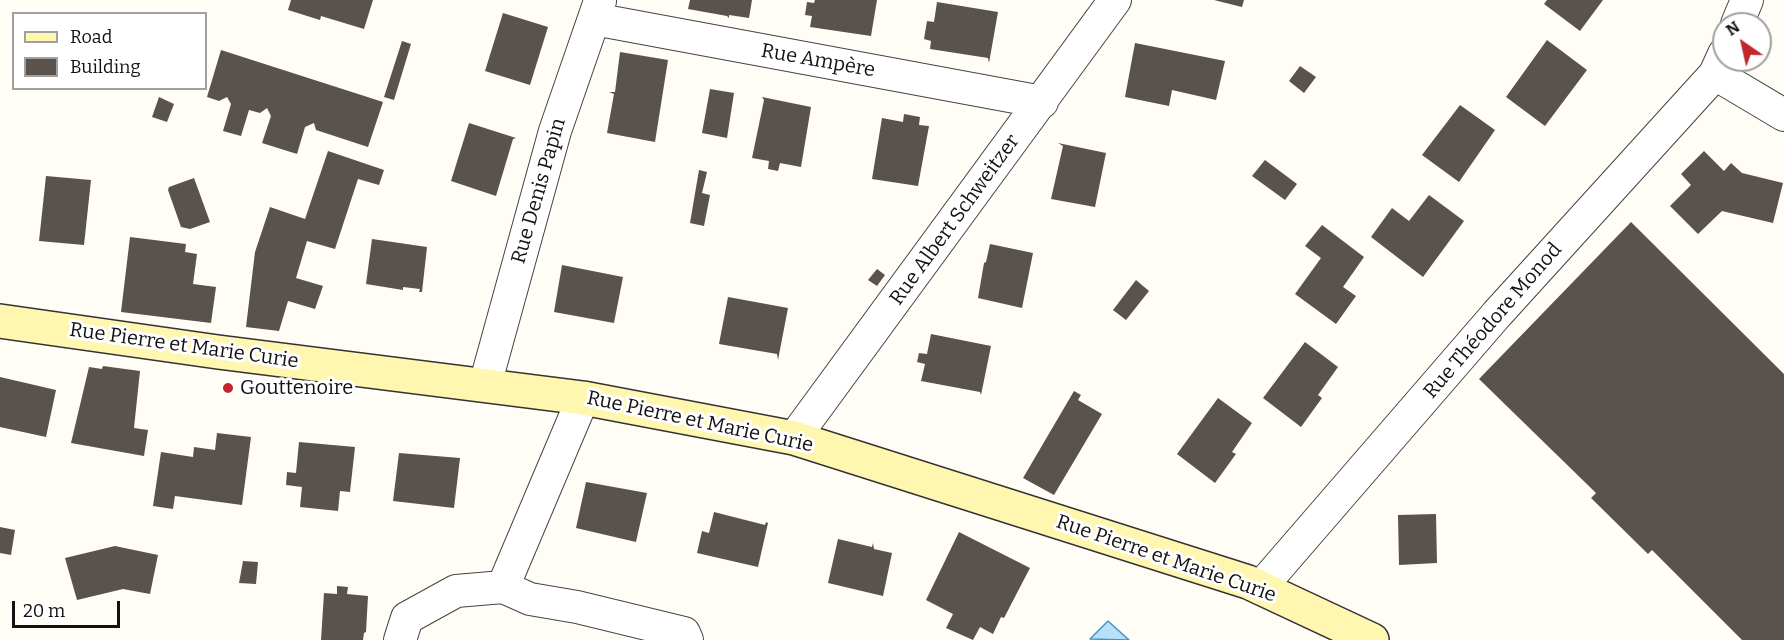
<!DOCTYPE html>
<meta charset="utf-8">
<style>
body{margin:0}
#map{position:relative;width:1784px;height:640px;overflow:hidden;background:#fffdf5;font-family:Bitter,serif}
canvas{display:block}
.legend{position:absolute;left:12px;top:12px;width:195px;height:78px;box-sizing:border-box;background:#fff;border:2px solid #a0a0a0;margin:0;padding:8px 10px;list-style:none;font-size:18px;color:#111}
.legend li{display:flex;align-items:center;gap:12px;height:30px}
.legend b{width:30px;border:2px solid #a0a0a0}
.north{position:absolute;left:1712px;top:12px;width:60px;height:60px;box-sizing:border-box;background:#fff;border:2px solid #a0a0a0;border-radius:50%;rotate:326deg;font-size:16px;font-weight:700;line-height:24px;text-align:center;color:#111}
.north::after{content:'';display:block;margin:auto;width:21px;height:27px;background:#c4262e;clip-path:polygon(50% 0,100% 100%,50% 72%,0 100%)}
.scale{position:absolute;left:12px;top:601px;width:108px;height:27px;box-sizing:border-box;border:3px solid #111;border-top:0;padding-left:8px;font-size:18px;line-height:21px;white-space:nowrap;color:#111;-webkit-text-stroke:4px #fff;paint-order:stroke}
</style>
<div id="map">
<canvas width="1784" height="640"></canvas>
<ul class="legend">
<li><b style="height:8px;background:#fff6b0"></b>Road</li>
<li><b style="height:16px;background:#5a524d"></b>Building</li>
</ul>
<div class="north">N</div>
<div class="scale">20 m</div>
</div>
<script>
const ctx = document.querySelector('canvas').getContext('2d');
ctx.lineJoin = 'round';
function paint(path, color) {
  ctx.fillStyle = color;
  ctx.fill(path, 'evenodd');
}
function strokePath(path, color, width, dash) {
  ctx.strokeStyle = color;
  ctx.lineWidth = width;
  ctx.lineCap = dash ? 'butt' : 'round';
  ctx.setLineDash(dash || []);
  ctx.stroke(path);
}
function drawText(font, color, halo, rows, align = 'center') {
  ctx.font = font + ' Bitter,serif';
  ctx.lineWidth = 6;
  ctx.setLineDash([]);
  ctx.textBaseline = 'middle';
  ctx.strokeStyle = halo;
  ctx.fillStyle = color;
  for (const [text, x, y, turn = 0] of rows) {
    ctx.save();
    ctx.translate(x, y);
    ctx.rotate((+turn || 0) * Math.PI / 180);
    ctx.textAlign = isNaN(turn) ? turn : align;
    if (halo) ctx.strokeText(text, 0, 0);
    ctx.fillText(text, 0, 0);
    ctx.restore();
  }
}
const water = new Path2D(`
 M 1108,621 L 1129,640 L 1090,639 Z`);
paint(water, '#b9e0f7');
strokePath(water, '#3f96cf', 1.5);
paint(new Path2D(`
 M 291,0 L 373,0 L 364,29 L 321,16 L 320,20 L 288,10 Z
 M 690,0 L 752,0 L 749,18 L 729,15 L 729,18 L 727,16 L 688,9 Z
 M 815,0 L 877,0 L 871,36 L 810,27 L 812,16 L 805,15 L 807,2 L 814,3 Z
 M 1214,0 L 1244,0 L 1242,7 Z
 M 1547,0 L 1603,0 L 1580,31 L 1544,4 Z
 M 937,2 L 998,12 L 989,63 L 988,58 L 930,49 L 931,41 L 924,39 L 927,21 L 934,22 Z
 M 503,13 L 548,27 L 530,85 L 485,71 Z
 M 1547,40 L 1587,70 L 1545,126 L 1506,97 Z
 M 402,41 L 411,44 L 394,100 L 384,97 Z
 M 1135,43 L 1225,61 L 1216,100 L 1172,90 L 1169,106 L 1125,97 Z
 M 221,50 L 383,102 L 368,147 L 316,130 L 314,123 L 305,127 L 297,154 L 262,143 L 271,116 L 267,108 L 260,113 L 249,110 L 241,136 L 223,131 L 231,104 L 227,97 L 219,101 L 207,97 Z
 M 620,52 L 668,60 L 655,142 L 607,133 L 614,94 L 609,92 L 615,92 Z
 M 1300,66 L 1316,77 L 1304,93 L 1289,81 Z
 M 710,89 L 734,93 L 727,138 L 702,133 Z
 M 159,97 L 174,104 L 167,122 L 152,117 Z
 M 762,97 L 811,107 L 801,167 L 780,163 L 778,171 L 768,169 L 769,161 L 752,158 L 764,100 Z
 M 1460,105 L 1495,130 L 1459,182 L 1422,155 Z
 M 904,114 L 920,117 L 919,125 L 929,126 L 918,186 L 872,179 L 882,118 L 903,122 Z
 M 469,123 L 516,138 L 513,139 L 496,196 L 451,181 Z
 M 1058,143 L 1106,153 L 1095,207 L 1051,199 L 1063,146 Z
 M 328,151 L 384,170 L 379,185 L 358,179 L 335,249 L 307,241 L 296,278 L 323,286 L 315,309 L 288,301 L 279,331 L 246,327 L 255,252 L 270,207 L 305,219 Z
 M 1704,151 L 1724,171 L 1731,163 L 1742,173 L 1783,183 L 1773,223 L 1722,211 L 1698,234 L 1670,206 L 1691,185 L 1681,174 Z
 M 1265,160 L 1297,184 L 1285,200 L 1252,176 Z
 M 699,170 L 707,172 L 702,193 L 710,195 L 704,226 L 690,223 Z
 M 46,176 L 91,180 L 84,245 L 39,241 Z
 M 194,178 L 210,222 L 190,229 L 181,227 L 168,190 L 169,187 Z
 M 1429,195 L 1464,221 L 1423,277 L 1371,237 L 1392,208 L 1409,221 Z
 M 1631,222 L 1784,374 L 1784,640 L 1742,640 L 1652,550 L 1648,554 L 1591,498 L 1596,493 L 1479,379 Z
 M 1322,225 L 1364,257 L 1343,287 L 1356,296 L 1336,324 L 1295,294 L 1321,258 L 1305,246 Z
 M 130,237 L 186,244 L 185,252 L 197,254 L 193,284 L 216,287 L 211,323 L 121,312 Z
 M 372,239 L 427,247 L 422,292 L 419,292 L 420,289 L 403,287 L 403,290 L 366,284 Z
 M 990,244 L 1033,253 L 1022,308 L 978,298 L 984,263 L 986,262 Z
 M 562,265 L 623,277 L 614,323 L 554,312 Z
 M 877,269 L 885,275 L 877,286 L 868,280 Z
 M 1136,280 L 1149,291 L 1126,320 L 1113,310 Z
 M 728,297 L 788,308 L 778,360 L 777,354 L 719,344 Z
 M 931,334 L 991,346 L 981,395 L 980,392 L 921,381 L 925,364 L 917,362 L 919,353 L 927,354 Z
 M 1305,342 L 1338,367 L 1318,395 L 1322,398 L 1301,427 L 1263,398 Z
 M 103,366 L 140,371 L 134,428 L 148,430 L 144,456 L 71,443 L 89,367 L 102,369 Z
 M 0,377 L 56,390 L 46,437 L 0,427 Z
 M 1074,391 L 1081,395 L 1078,400 L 1102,414 L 1054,495 L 1023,478 Z
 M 1218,398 L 1252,423 L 1232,452 L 1236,454 L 1215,483 L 1177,454 Z
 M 217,433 L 251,437 L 242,505 L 175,496 L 173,509 L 153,506 L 161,452 L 193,457 L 194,447 L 215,450 Z
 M 299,442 L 355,447 L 350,492 L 340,491 L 338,511 L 300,507 L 302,487 L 286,485 L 287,472 L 296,473 Z
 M 399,453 L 460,458 L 454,508 L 393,501 Z
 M 586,482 L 647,493 L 636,542 L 576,528 Z
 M 714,512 L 765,525 L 766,522 L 768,523 L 758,567 L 697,553 L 702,531 L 709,533 Z
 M 1436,514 L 1437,563 L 1399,565 L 1398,515 Z
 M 0,527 L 15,530 L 11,555 L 0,553 Z
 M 959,532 L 1030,568 L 1004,618 L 1001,617 L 993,634 L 980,627 L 973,640 L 946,628 L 953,614 L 926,600 Z
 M 838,539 L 872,547 L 873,543 L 874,549 L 892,553 L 883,596 L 828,583 Z
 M 115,546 L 158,555 L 150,594 L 123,589 L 77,600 L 65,558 Z
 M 243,561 L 258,562 L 256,584 L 239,583 Z
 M 337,586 L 348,587 L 347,594 L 368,596 L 366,632 L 364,633 L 363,640 L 321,640 L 324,593 L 337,594 Z`), '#5a524d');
const minor = new Path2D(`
 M 594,19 L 1042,102
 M 1737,24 L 1747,0
 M 1715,74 L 1784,115
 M 485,385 L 555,131 L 600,1
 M 794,438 L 1115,0
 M 503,587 L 583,398
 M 1260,588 L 1497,314 L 1715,74 L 1724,54
 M 400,640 L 407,618 L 456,591 L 503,587 L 530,599 L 577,607 L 684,633 L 687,640`);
const secondary = new Path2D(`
 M 0,321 L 218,352 L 583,398 L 794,438 L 1248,582 L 1372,640`);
strokePath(minor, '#444', 34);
strokePath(secondary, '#333', 36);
strokePath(minor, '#fff', 32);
strokePath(secondary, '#fff6b0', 33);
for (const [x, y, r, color] of [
 [228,388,6,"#c4262e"]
]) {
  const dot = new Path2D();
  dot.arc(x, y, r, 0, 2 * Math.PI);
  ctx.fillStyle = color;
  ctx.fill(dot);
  strokePath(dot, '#fff', 2);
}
drawText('20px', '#111', '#fff', [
 ["Rue Ampère",818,61,10],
 ["Rue Denis Papin",539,191,-74],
 ["Rue Albert Schweitzer",955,220,-54],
 ["Rue Théodore Monod",1493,321,-49],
 ["Rue Pierre et Marie Curie",184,346,8],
 ["Rue Pierre et Marie Curie",700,422,12],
 ["Rue Pierre et Marie Curie",1166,559,19]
]);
drawText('20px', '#111', '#fff', [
 ["Gouttenoire",240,388]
], 'left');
</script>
